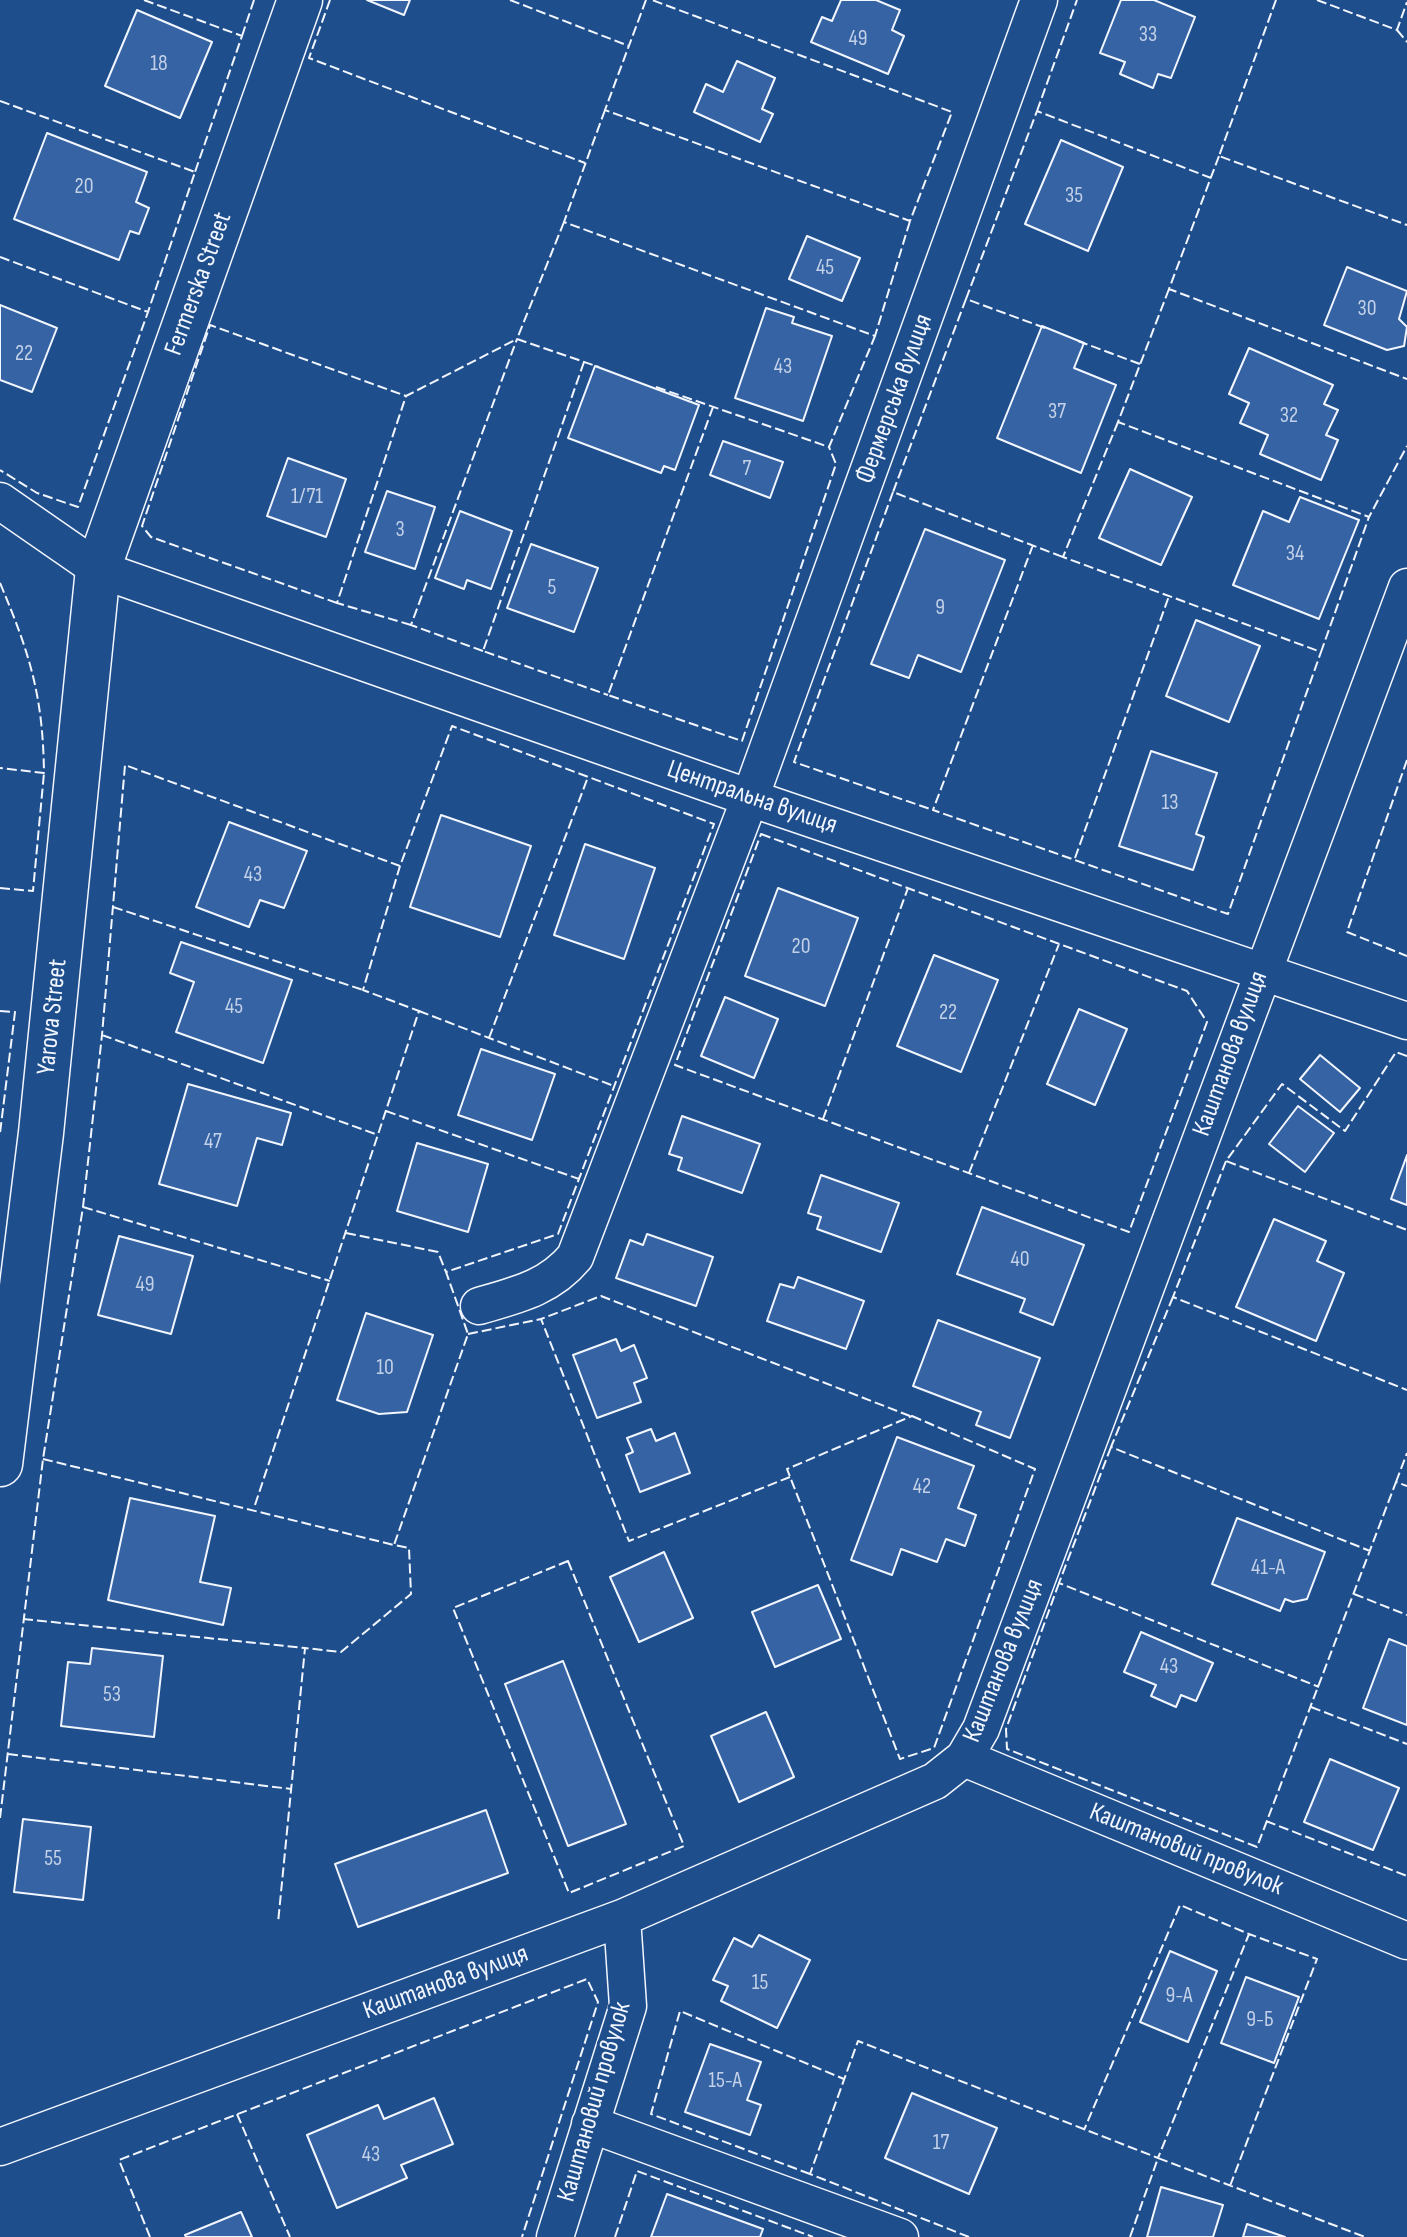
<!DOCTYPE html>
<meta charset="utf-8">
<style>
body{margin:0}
canvas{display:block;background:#1f4e8c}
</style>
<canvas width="1407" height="2237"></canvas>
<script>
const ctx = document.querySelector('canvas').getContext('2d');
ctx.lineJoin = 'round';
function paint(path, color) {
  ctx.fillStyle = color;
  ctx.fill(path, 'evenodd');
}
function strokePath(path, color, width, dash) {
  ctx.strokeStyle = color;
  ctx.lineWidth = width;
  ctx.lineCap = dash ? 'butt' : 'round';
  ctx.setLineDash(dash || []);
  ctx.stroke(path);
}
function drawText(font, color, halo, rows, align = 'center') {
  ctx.font = font + ' "Sofia Sans Condensed",sans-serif';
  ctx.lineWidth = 6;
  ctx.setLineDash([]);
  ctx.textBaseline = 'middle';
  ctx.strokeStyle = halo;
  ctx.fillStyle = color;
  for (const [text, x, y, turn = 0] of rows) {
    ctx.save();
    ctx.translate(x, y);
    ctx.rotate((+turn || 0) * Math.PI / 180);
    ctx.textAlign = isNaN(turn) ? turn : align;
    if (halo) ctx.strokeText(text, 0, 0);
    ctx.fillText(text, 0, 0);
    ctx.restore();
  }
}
const building = new Path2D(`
 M 367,0 L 410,0 L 404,15 Z
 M 841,0 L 876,0 L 900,10 L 892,30 L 904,36 L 888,74 L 811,42 L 822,17 L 832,21 Z
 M 1121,0 L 1154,0 L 1195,17 L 1171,78 L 1158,74 L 1153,88 L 1120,74 L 1125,62 L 1100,53 Z
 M 137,10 L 212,42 L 180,118 L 105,86 Z
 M 737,61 L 775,78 L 762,109 L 773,114 L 760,142 L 694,112 L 706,84 L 723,92 Z
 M 47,133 L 147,172 L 136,202 L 149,208 L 139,234 L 130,231 L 119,260 L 14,219 Z
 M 1061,140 L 1123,167 L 1088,251 L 1025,224 Z
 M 807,236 L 860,258 L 842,301 L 789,279 Z
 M 1347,267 L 1407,291 L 1399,319 L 1407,327 L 1404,346 L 1387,350 L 1324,325 Z
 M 0,305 L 57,328 L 32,392 L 0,380 Z
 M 766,308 L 794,317 L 792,323 L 832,336 L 803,421 L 735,398 Z
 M 1042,326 L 1084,343 L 1074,368 L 1116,385 L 1081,473 L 997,438 Z
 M 1249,348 L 1333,385 L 1324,404 L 1338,410 L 1326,435 L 1338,440 L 1321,480 L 1260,454 L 1268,435 L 1240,423 L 1249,403 L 1229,394 Z
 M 595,366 L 699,405 L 675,470 L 664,466 L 661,473 L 568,438 Z
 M 723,441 L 783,462 L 770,498 L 710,475 Z
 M 288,458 L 346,479 L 326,537 L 267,516 Z
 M 1130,469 L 1192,497 L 1161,565 L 1099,538 Z
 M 387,491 L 435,507 L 415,569 L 365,552 Z
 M 1300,497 L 1359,520 L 1319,619 L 1233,585 L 1263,511 L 1289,522 Z
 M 460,511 L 512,531 L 491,589 L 467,580 L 464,589 L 435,578 Z
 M 925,529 L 1005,560 L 961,672 L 918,655 L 909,678 L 871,664 Z
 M 531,544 L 598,568 L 574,632 L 507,608 Z
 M 1196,620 L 1260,646 L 1229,722 L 1166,696 Z
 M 1151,751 L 1217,773 L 1196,834 L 1204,837 L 1193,870 L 1119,846 Z
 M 441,815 L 531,846 L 500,937 L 410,907 Z
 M 229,822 L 307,851 L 284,908 L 260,900 L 249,927 L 196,907 Z
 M 585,844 L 655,868 L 624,959 L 554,935 Z
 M 778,888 L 858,918 L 825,1006 L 745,976 Z
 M 181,942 L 292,980 L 263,1063 L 176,1032 L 194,982 L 170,973 Z
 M 934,955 L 998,980 L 961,1072 L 897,1046 Z
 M 725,997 L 778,1019 L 754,1078 L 701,1056 Z
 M 1079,1009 L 1127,1029 L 1095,1105 L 1047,1084 Z
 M 481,1049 L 555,1074 L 532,1140 L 458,1115 Z
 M 1320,1055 L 1360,1088 L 1340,1112 L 1300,1079 Z
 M 188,1084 L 291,1113 L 282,1145 L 257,1138 L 237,1206 L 159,1184 Z
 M 1298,1106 L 1334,1133 L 1305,1172 L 1269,1144 Z
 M 682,1116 L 760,1144 L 742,1193 L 678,1170 L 682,1158 L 669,1154 Z
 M 417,1143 L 488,1164 L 468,1232 L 397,1211 Z
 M 1407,1155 L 1407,1205 L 1391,1199 Z
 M 821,1175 L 899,1203 L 881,1252 L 817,1229 L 821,1217 L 808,1213 Z
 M 982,1207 L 1084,1245 L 1053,1325 L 1020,1312 L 1025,1299 L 957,1274 Z
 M 1274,1219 L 1326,1241 L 1317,1261 L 1344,1273 L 1316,1341 L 1236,1307 Z
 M 647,1234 L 713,1257 L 696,1306 L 616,1278 L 630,1240 L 643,1245 Z
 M 119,1236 L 193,1256 L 171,1334 L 98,1315 Z
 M 798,1277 L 864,1301 L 846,1349 L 767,1321 L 780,1284 L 794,1288 Z
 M 366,1313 L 433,1335 L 407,1412 L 379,1414 L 337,1400 Z
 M 938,1320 L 1040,1358 L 1010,1438 L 976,1425 L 981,1412 L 913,1386 Z
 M 616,1339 L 621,1351 L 634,1345 L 647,1378 L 634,1383 L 641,1402 L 597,1418 L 573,1355 Z
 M 651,1429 L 656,1441 L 675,1433 L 690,1473 L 640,1492 L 626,1455 L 633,1452 L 627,1438 Z
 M 897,1437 L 974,1466 L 958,1508 L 976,1515 L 965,1546 L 946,1539 L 937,1562 L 901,1549 L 892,1575 L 851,1560 Z
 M 130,1498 L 215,1516 L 200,1582 L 231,1588 L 223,1625 L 108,1600 Z
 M 1237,1518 L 1325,1552 L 1307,1599 L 1293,1602 L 1285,1599 L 1280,1611 L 1212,1584 Z
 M 664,1552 L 693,1618 L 639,1642 L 610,1577 Z
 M 818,1585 L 841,1639 L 775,1667 L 752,1612 Z
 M 1141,1632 L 1213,1663 L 1196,1701 L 1181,1695 L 1176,1707 L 1151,1696 L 1156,1685 L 1124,1672 Z
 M 1389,1639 L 1407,1646 L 1407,1725 L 1363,1708 Z
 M 92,1648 L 163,1656 L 154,1737 L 61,1726 L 68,1662 L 90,1664 Z
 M 563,1661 L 626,1824 L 568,1846 L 505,1684 Z
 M 766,1712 L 794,1777 L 739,1802 L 711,1736 Z
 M 1330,1759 L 1399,1788 L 1373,1850 L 1304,1822 Z
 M 486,1810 L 508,1873 L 358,1927 L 335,1864 Z
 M 23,1819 L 91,1827 L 83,1900 L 14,1892 Z
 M 759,1935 L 810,1960 L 777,2028 L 721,2001 L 728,1986 L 713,1980 L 734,1938 L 752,1947 Z
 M 1170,1951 L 1217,1971 L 1188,2042 L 1140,2022 Z
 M 1246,1977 L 1299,1997 L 1274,2063 L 1221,2043 Z
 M 710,2044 L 761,2062 L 747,2100 L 761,2105 L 750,2135 L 685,2112 Z
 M 912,2093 L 997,2128 L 969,2194 L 885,2158 Z
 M 434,2098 L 453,2144 L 401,2165 L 407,2178 L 337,2208 L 307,2135 L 378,2105 L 384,2119 Z
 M 1161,2187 L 1223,2205 L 1213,2237 L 1147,2237 Z
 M 667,2194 L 763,2229 L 760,2237 L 651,2237 Z
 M 241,2212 L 252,2237 L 186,2237 L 185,2235 Z
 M 1247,2224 L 1285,2237 L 1243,2237 Z`);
paint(building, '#3563a3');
strokePath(building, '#f2f6ff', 2);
const minor = new Path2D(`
 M 0,501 L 98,569 L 750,798 L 1407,1021
 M 479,1306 C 517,1295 549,1288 575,1257 L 750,798 L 1039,0
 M 964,1758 L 1407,1941
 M 590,2124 L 900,2237
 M 0,2147 L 622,1918 L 935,1781 L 964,1758 L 981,1729 L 1407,587
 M 555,2237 L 628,2006 L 622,1918`);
const secondary = new Path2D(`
 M 0,1464 L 41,1133 L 98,569 L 300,0`);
strokePath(minor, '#f2f6ff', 39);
strokePath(secondary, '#f2f6ff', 47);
strokePath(minor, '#1f4e8c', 36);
strokePath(secondary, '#1f4e8c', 44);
strokePath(new Path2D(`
 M 144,0 L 242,36 L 195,172
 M 330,0 L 309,58 L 585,163
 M 510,0 L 629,46
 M 646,0 L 605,110 L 910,221 L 952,112 L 652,0
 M 1276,0 L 1219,156 L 1407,225
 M 1317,0 L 1397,30 L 1407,2
 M 1397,30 L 1407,42
 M 242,36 L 254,0
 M 0,101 L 195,172 L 148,312
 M 605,110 L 564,222 L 875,336 L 910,221
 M 1037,111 L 1077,0
 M 1219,156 L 1169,289 L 1407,379
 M 564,222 L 517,339 L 599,367
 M 0,257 L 148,312 L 78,507 L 37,493 L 0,470
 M 1169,289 L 1118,422 L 1369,517 L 1407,446
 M 966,299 L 1037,111 L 1211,178
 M 1045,328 L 966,299 L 893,492 L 1063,557
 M 1078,341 L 1140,364
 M 584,362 L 483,651 L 608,695
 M 656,387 L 829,447 L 875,336
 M 713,407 L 608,695 L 742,741 L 836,464 L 829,447
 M 1118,422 L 1063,557 L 1321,652 L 1369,517
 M 893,492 L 794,762 L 933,810
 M 1033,545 L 933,810 L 1228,914 L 1321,652
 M 0,583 C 30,654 43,696 44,773 L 0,768
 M 337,603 L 151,537 L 142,526 L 210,325 L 406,396
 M 411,625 L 337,603 L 406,396 L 517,339
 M 483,651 L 411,625 L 517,339
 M 1407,760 L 1347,932 L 1407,956
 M 761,834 L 1187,991 L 1207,1022 L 1129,1232 L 675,1065 Z
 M 1075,858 L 1169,596
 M 0,888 L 33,891 L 44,773
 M 113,907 L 363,990
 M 0,1011 L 15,1012 L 0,1133
 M 419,1011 L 614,1086
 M 102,1035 L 378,1135
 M 489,1038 L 588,777
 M 1407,1056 L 1396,1052 L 1345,1131 L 1282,1084 L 1226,1161 L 1407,1230
 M 386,1111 L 579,1179
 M 823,1119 L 908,888
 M 1226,1161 L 1173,1297 L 1407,1390
 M 969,1173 L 1059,944
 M 83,1207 L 330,1281
 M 346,1233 L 438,1252 L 446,1272
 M 1173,1297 L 1111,1447 L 1370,1551
 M 468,1334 L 541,1319
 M 912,1416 L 1035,1469 L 934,1748 L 900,1759 L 787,1469 Z
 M 1111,1447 L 1059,1583 L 1319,1687
 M 43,1459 L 394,1545
 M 790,1477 L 629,1541 L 541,1319 L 601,1296 L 910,1416
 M 1396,1482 L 1407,1453
 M 255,1505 L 419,1011 L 363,990 L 400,866
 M 568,1561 L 684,1846 L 569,1893 L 453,1608 Z
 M 1059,1583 L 1006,1729 L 1007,1749 L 1257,1847 L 1396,1482 L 1407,1486
 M 1354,1594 L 1407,1615
 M 23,1619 L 305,1648
 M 1311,1707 L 1407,1744
 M 8,1754 L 291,1789
 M 0,1818 L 43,1459 L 83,1207 L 102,1035 L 125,765 L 400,866 L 452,726 L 714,824 L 558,1234 L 446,1272 L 468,1334 L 394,1545 L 409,1548 L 411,1594 L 341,1652 L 305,1648 L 278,1923
 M 1266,1821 L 1407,1876
 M 237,2114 L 290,2237
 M 810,2174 L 651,2114 L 680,2011 L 844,2079
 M 1230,2186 L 1317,1959 L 1249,1934
 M 150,2237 L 119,2160 L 587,1979 L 598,2002 L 522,2237
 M 615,2237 L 637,2171 L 813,2237
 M 969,2237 L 810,2174 L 858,2041 L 1158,2158 L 1249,1934 L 1180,1905 L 1084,2130
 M 1130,2237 L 1158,2158 L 1365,2237`), '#f2f6ff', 2, [10, 4]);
drawText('22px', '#c3d1e8', null, [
 ["33",1148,35],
 ["49",858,39],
 ["18",159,64],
 ["20",84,187],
 ["35",1074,196],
 ["45",825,268],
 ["30",1367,309],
 ["22",24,354],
 ["43",783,367],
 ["37",1057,412],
 ["32",1289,416],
 ["7",747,469],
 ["1/71",307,497],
 ["3",400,530],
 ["34",1295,554],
 ["5",552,588],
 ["9",940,608],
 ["13",1170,803],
 ["43",253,875],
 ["20",801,947],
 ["45",234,1007],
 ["22",948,1013],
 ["47",213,1142],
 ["40",1020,1260],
 ["49",145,1285],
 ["10",385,1368],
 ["42",922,1487],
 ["41-А",1268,1568],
 ["43",1169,1667],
 ["53",112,1695],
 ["55",53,1859],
 ["15",760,1983],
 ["9-А",1179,1996],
 ["9-Б",1260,2020],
 ["15-А",725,2081],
 ["17",941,2143],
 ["43",371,2155]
]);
drawText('26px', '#f2f6ff', '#1f4e8c', [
 ["Fermerska Street",199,284,-70],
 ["Фермерська вулиця",895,399,-70],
 ["Центральна вулиця",752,798,19],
 ["Yarova Street",53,1017,-84],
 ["Каштанова вулиця",1231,1054,-70],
 ["Каштанова вулиця",1004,1661,-68],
 ["Каштановий провулок",1186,1850,22],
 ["Каштанова вулиця",446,1983,-20],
 ["Каштановий провулок",595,2102,-74]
]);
</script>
